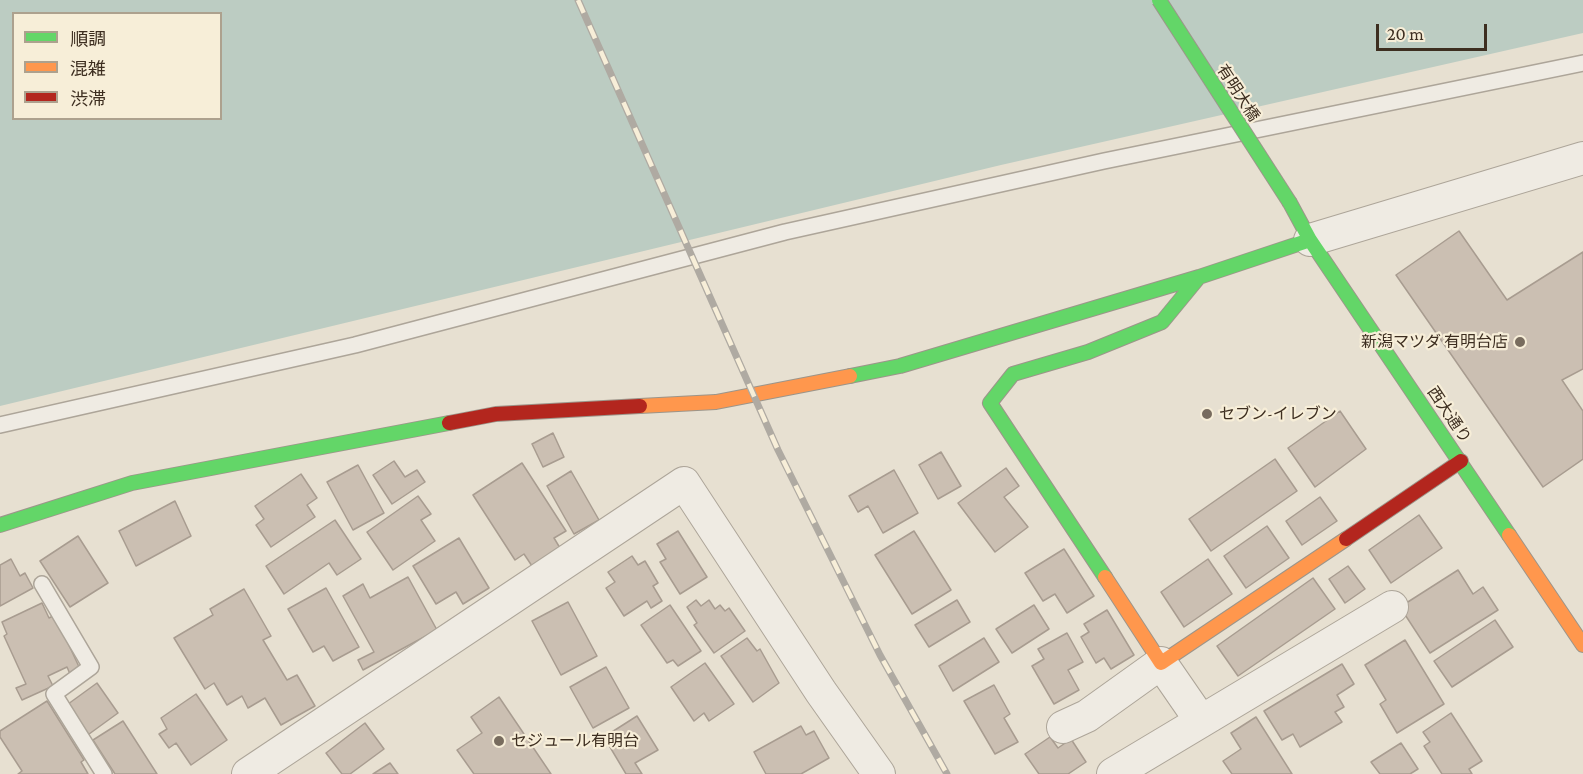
<!DOCTYPE html>
<meta charset="utf-8">
<style>
body{margin:0}
#map{position:relative;width:1583px;height:774px;overflow:hidden;background:#e7e0d1;font-family:"Crimson Pro","Noto Sans JP",serif}
canvas{display:block}
.legend{position:absolute;left:12px;top:12px;width:210px;height:108px;box-sizing:border-box;background:#f7eed8;border:2px solid #ada18e;margin:0;padding:8px 10px;list-style:none;font-size:18px;color:#3d2e20}
.legend li{display:flex;align-items:center;gap:12px;height:30px}
.legend b{width:30px;border:2px solid #ada18e}
.scale{position:absolute;left:1376px;top:24px;width:111px;height:27px;box-sizing:border-box;border:3px solid #3d2e20;border-top:0;padding-left:8px;font-size:18px;line-height:21px;white-space:nowrap;color:#3d2e20;-webkit-text-stroke:4px #f7eed8;paint-order:stroke}
</style>
<div id="map">
<canvas width="1583" height="774"></canvas>
<ul class="legend">
<li><b style="height:8px;background:#63d668"></b>順調</li>
<li><b style="height:8px;background:#ff974d"></b>混雑</li>
<li><b style="height:8px;background:#b3261e"></b>渋滞</li>
</ul>
<div class="scale">20 m</div>
</div>
<script>
const ctx = document.querySelector('canvas').getContext('2d');
ctx.lineJoin = 'round';
function paint(path, color) {
  ctx.fillStyle = color;
  ctx.fill(path, 'evenodd');
}
function strokePath(path, color, width, dash) {
  ctx.strokeStyle = color;
  ctx.lineWidth = width;
  ctx.lineCap = dash ? 'butt' : 'round';
  ctx.setLineDash(dash || []);
  ctx.stroke(path);
}
function drawText(font, color, halo, rows, align = 'center') {
  ctx.font = font + ' "Crimson Pro","Noto Sans JP",serif';
  ctx.lineWidth = 4.5;
  ctx.setLineDash([]);
  ctx.textBaseline = 'middle';
  ctx.strokeStyle = halo;
  ctx.fillStyle = color;
  for (const [text, x, y, turn = 0] of rows) {
    ctx.save();
    ctx.translate(x, y);
    ctx.rotate((+turn || 0) * Math.PI / 180);
    ctx.textAlign = isNaN(turn) ? turn : align;
    if (halo) ctx.strokeText(text, 0, 0);
    ctx.fillText(text, 0, 0);
    ctx.restore();
  }
}
paint(new Path2D(`
 M 0,0 L 1583,0 L 1583,33 L 1001,165 L 0,406 ZM 14,14 L 220,14 L 220,118 L 14,118 Z`), '#bcccc2');
const building = new Path2D(`
 M 1459,231 L 1507,300 L 1583,252 L 1583,369 L 1562,380 L 1583,411 L 1583,459 L 1543,487 L 1396,275 Z
 M 1340,411 L 1366,449 L 1315,487 L 1288,448 Z
 M 553,433 L 564,457 L 543,467 L 532,444 Z
 M 941,452 L 961,486 L 938,499 L 919,465 Z
 M 1275,459 L 1297,491 L 1211,551 L 1189,519 Z
 M 394,461 L 405,477 L 417,470 L 425,482 L 392,504 L 373,475 Z
 M 522,463 L 566,531 L 554,538 L 560,548 L 532,566 L 524,554 L 515,560 L 473,495 Z
 M 358,465 L 384,513 L 353,530 L 327,482 Z
 M 1006,468 L 1019,486 L 1004,497 L 1028,527 L 995,552 L 958,503 Z
 M 894,470 L 918,513 L 883,533 L 868,506 L 858,512 L 849,496 Z
 M 571,471 L 599,520 L 574,534 L 547,486 Z
 M 301,474 L 317,498 L 307,505 L 315,517 L 271,547 L 256,525 L 264,519 L 255,506 Z
 M 418,496 L 431,514 L 421,520 L 435,541 L 393,570 L 367,532 Z
 M 1320,497 L 1337,521 L 1302,545 L 1286,521 Z
 M 175,501 L 191,536 L 136,566 L 119,531 Z
 M 1419,515 L 1442,548 L 1391,583 L 1369,550 Z
 M 335,520 L 361,559 L 337,575 L 329,563 L 284,594 L 266,566 Z
 M 1267,526 L 1289,558 L 1246,588 L 1224,556 Z
 M 678,531 L 707,577 L 680,594 L 660,562 L 666,559 L 657,544 Z
 M 914,531 L 951,590 L 912,614 L 875,555 Z
 M 78,536 L 108,583 L 70,607 L 40,561 Z
 M 459,538 L 489,588 L 463,604 L 456,592 L 436,604 L 413,566 Z
 M 1064,549 L 1094,596 L 1067,613 L 1055,594 L 1043,601 L 1025,573 Z
 M 632,556 L 638,565 L 645,561 L 658,583 L 653,586 L 662,601 L 651,608 L 647,601 L 624,616 L 606,588 L 615,582 L 608,572 Z
 M 11,559 L 20,576 L 25,573 L 33,588 L 0,606 L 0,565 Z
 M 1208,559 L 1232,594 L 1184,627 L 1161,592 Z
 M 1348,566 L 1365,589 L 1345,603 L 1329,579 Z
 M 1458,570 L 1473,594 L 1483,587 L 1498,610 L 1430,653 L 1400,607 Z
 M 408,577 L 437,630 L 363,670 L 358,660 L 374,652 L 343,596 L 363,584 L 370,598 Z
 M 1313,578 L 1335,609 L 1238,676 L 1217,646 Z
 M 326,588 L 359,647 L 333,661 L 324,646 L 313,652 L 288,609 Z
 M 244,589 L 271,636 L 263,640 L 287,680 L 297,675 L 315,706 L 281,725 L 265,698 L 248,708 L 242,696 L 227,705 L 214,683 L 205,689 L 174,638 L 213,615 L 210,609 Z
 M 696,600 L 701,606 L 709,600 L 715,609 L 720,605 L 725,611 L 729,608 L 745,631 L 714,653 L 694,625 L 697,623 L 687,607 Z
 M 957,600 L 970,622 L 929,647 L 915,625 Z
 M 568,602 L 597,656 L 561,675 L 532,621 Z
 M 42,603 L 49,618 L 55,615 L 80,669 L 70,674 L 67,667 L 48,676 L 53,686 L 22,700 L 16,688 L 26,684 L 4,636 L 7,634 L 2,622 Z
 M 670,605 L 701,651 L 678,666 L 673,660 L 667,663 L 641,625 Z
 M 1034,605 L 1049,629 L 1012,653 L 996,629 Z
 M 1107,610 L 1134,655 L 1111,669 L 1104,658 L 1096,663 L 1081,637 L 1089,632 L 1084,624 Z
 M 1495,620 L 1513,647 L 1452,687 L 1434,661 Z
 M 1067,633 L 1083,662 L 1068,670 L 1079,690 L 1054,704 L 1032,666 L 1044,659 L 1038,649 Z
 M 747,638 L 757,651 L 760,649 L 779,683 L 753,702 L 721,656 Z
 M 984,638 L 999,662 L 953,691 L 939,666 Z
 M 1405,640 L 1444,704 L 1397,733 L 1380,704 L 1386,700 L 1365,665 Z
 M 705,663 L 734,704 L 709,721 L 704,713 L 694,721 L 671,687 Z
 M 1342,664 L 1354,684 L 1337,695 L 1344,707 L 1335,712 L 1342,722 L 1300,747 L 1293,734 L 1282,740 L 1264,711 Z
 M 606,667 L 629,708 L 593,728 L 570,687 Z
 M 97,683 L 118,713 L 85,737 L 64,707 Z
 M 994,685 L 1010,714 L 1004,718 L 1018,742 L 995,754 L 964,701 Z
 M 196,694 L 227,740 L 191,765 L 176,743 L 169,748 L 159,734 L 167,729 L 161,718 Z
 M 499,697 L 551,774 L 474,774 L 457,750 L 482,733 L 471,717 Z
 M 47,701 L 84,760 L 81,762 L 88,774 L 18,774 L 22,771 L 0,737 L 0,731 Z
 M 1451,713 L 1482,761 L 1469,769 L 1472,774 L 1442,774 L 1424,746 L 1430,742 L 1423,732 Z
 M 637,716 L 658,750 L 635,763 L 642,774 L 626,774 L 604,737 Z
 M 1256,717 L 1292,774 L 1232,774 L 1223,761 L 1241,749 L 1231,733 Z
 M 123,721 L 157,774 L 115,774 L 93,740 Z
 M 365,723 L 384,749 L 350,774 L 342,774 L 326,753 Z
 M 801,726 L 806,735 L 814,731 L 829,758 L 801,774 L 766,774 L 754,752 Z
 M 1050,737 L 1058,748 L 1071,739 L 1086,762 L 1068,774 L 1039,774 L 1025,754 Z
 M 1401,743 L 1418,769 L 1410,774 L 1380,774 L 1371,762 Z
 M 390,763 L 398,774 L 373,774 Z`);
paint(building, '#cbbfb2');
strokePath(building, '#a89c90', 1.5);
const lane = new Path2D(`
 M 0,425 L 355,345 L 785,232 L 1104,161 L 1583,63
 M 42,584 L 91,667 L 54,694 L 104,774`);
const street = new Path2D(`
 M 1310,240 L 1583,158
 M 1063,727 L 1087,716 L 1161,663 L 1201,721
 M 248,774 L 684,483 L 821,692 L 879,774
 M 1113,774 L 1392,607`);
const fast = new Path2D(`
 M 1290,203 L 1310,240 L 1509,535
 M 850,376 L 900,366 L 1199,277 L 1310,240
 M 0,525 L 132,483 L 449,423
 M 1105,577 L 990,403 L 1013,374 L 1088,352 L 1162,322 L 1199,277`);
const slow = new Path2D(`
 M 640,406 L 716,402 L 850,376
 M 1509,535 L 1583,645
 M 1105,577 L 1161,663 L 1346,539`);
const jam = new Path2D(`
 M 449,423 L 496,414 L 640,406
 M 1346,539 L 1461,461`);
strokePath(lane, '#ada599', 18);
strokePath(street, '#ada599', 34);
strokePath(fast, '#9c958a', 16);
strokePath(slow, '#9c958a', 16);
strokePath(jam, '#9c958a', 16);
strokePath(lane, '#efebe3', 15);
strokePath(street, '#efebe3', 32);
strokePath(fast, '#63d668', 14);
strokePath(slow, '#ff974d', 14);
strokePath(jam, '#b3261e', 14);
const rail = new Path2D(`
 M 578,0 L 778,450 L 880,655 L 947,774`);
strokePath(rail, '#afaaa2', 7);
strokePath(rail, '#f7eed8', 4.5, [14]);
const fastBridge = new Path2D(`
 M 1159,0 L 1290,203`);
strokePath(fastBridge, '#9c958a', 16, []);
strokePath(fastBridge, '#63d668', 14);
for (const [x, y, r, color] of [
 [1520,342,6,"#786c5e"],
 [1207,414,6,"#786c5e"],
 [499,741,6,"#786c5e"]
]) {
  const dot = new Path2D();
  dot.arc(x, y, r, 0, 2 * Math.PI);
  ctx.fillStyle = color;
  ctx.fill(dot);
  strokePath(dot, '#f7eed8', 2);
}
drawText('16px', '#3d2e20', '#f7eed8', [
 ["有明大橋",1238,93,57],
 ["西大通り",1449,415,56]
]);
drawText('16px', '#3d2e20', '#f7eed8', [
 ["新潟マツダ 有明台店",1508,342,"right"],
 ["セブン-イレブン",1219,414],
 ["セジュール有明台",511,741]
], 'left');
</script>
